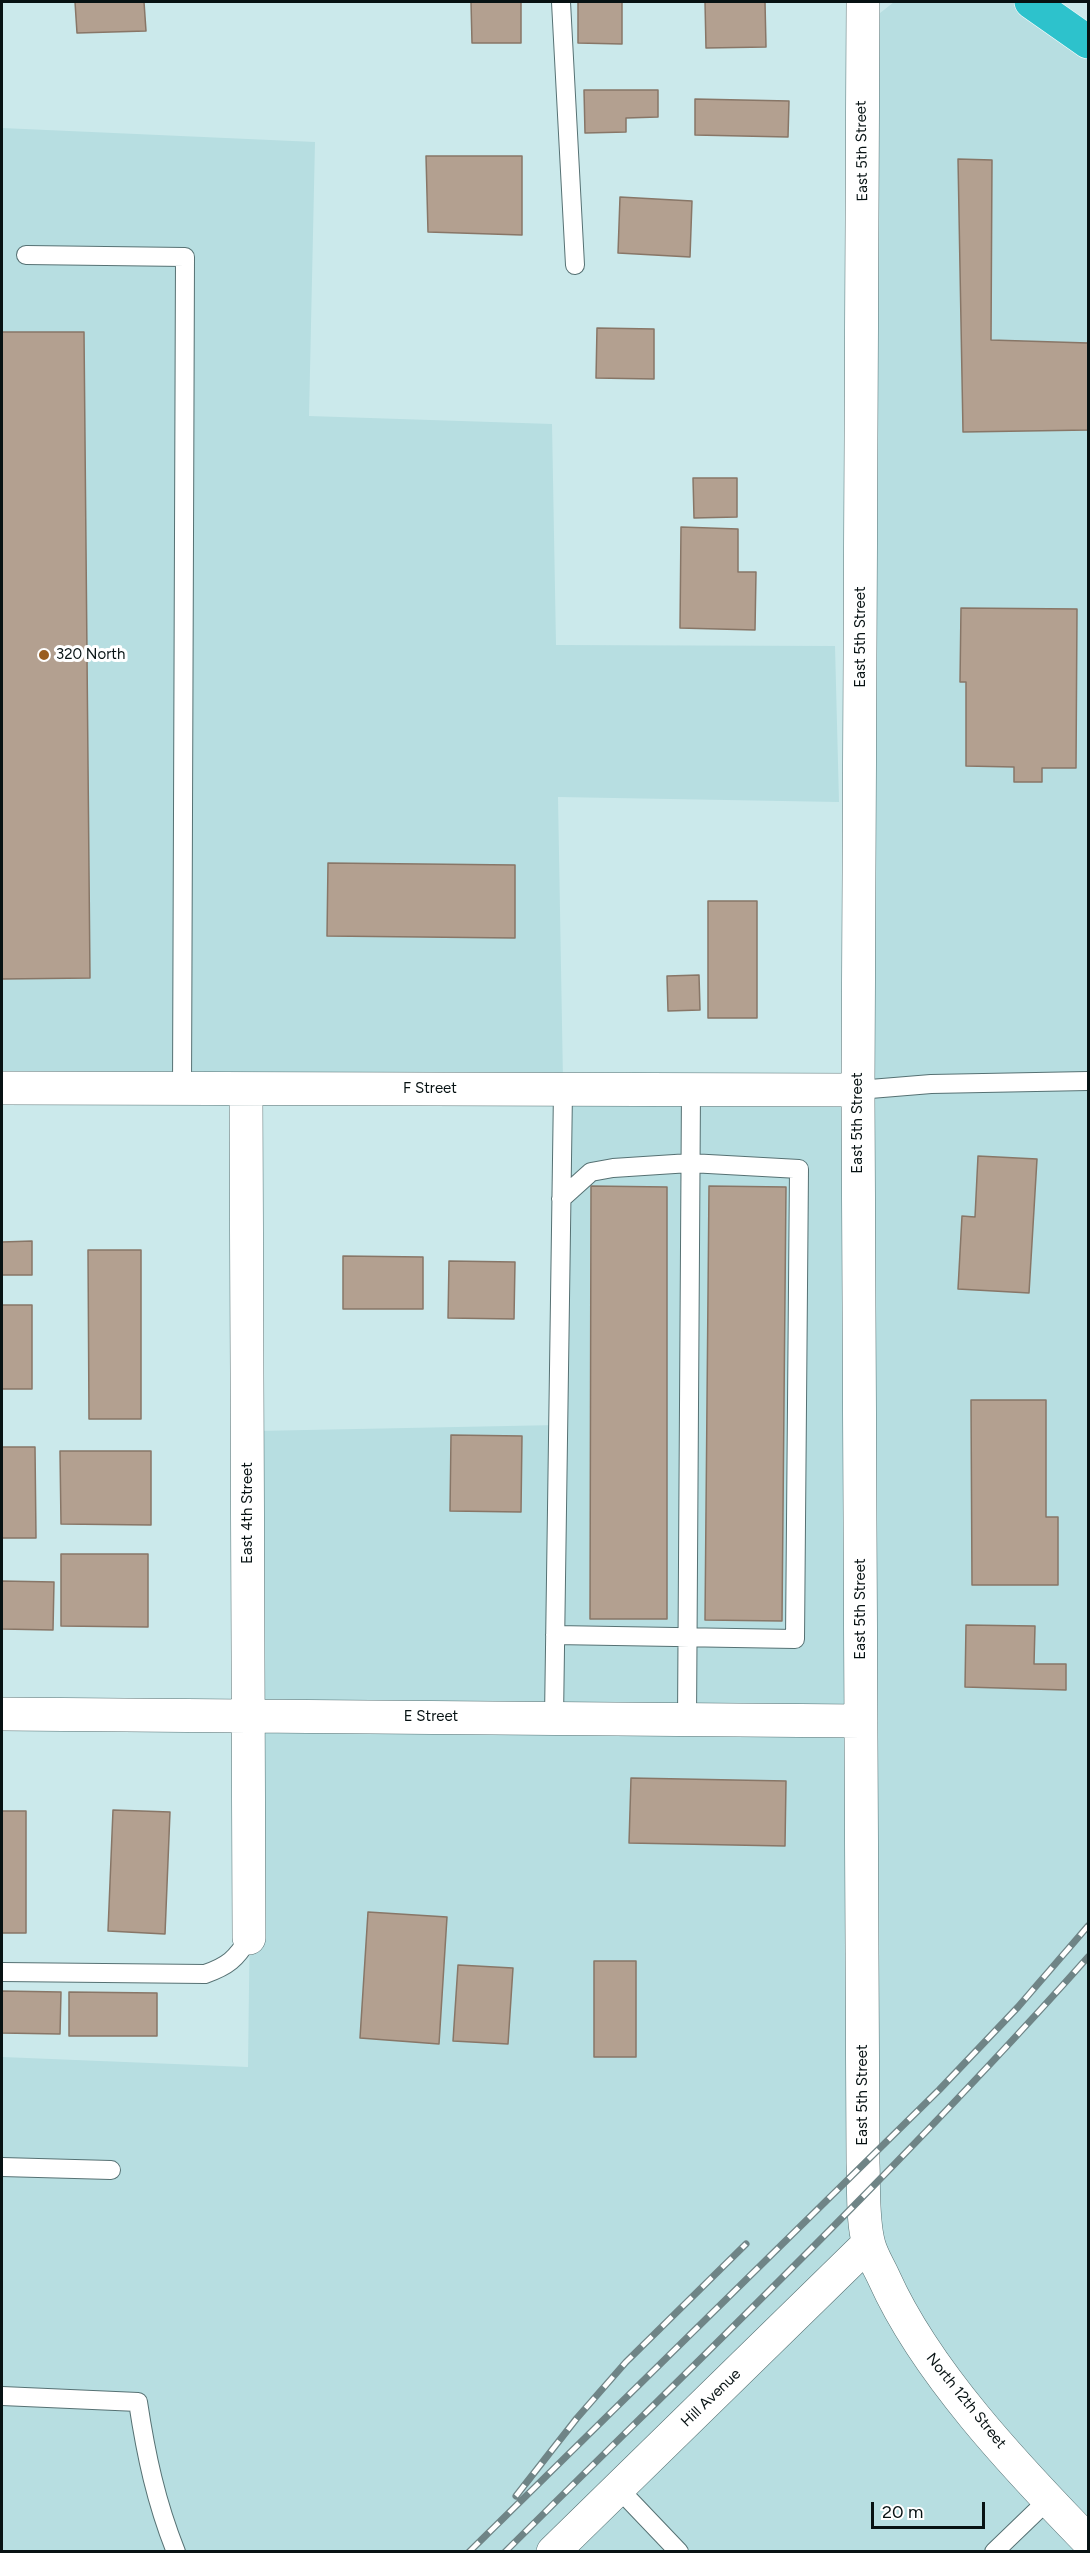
<!DOCTYPE html>
<style>
body{margin:0}
#map{position:relative;width:1090px;height:2553px;overflow:hidden;background:#cbe9eb;font-family:Figtree,sans-serif}
canvas{display:block}
.frame{position:absolute;inset:0;border:3px solid #071213;pointer-events:none}
.scale{position:absolute;left:871px;top:2502px;width:114px;height:27px;box-sizing:border-box;border:3px solid #071213;border-top:0;padding-left:8px;font-size:18px;line-height:21px;white-space:nowrap;color:#071213;-webkit-text-stroke:4px #fff;paint-order:stroke}
</style>
<div id="map">
<canvas width="1090" height="2553"></canvas>
<div class="frame"></div>
<div class="scale">20 m</div>
</div>
<script>
const ctx = document.querySelector('canvas').getContext('2d');
ctx.lineJoin = 'round';
function paint(path, color) {
  ctx.fillStyle = color;
  ctx.fill(path, 'evenodd');
}
function strokePath(path, color, width, dash) {
  ctx.strokeStyle = color;
  ctx.lineWidth = width;
  ctx.lineCap = dash ? 'butt' : 'round';
  ctx.setLineDash(dash || []);
  ctx.stroke(path);
}
function drawText(font, color, halo, rows, align = 'center') {
  ctx.font = font + ' Figtree,sans-serif';
  ctx.lineWidth = 6;
  ctx.setLineDash([]);
  ctx.textBaseline = 'middle';
  ctx.strokeStyle = halo;
  ctx.fillStyle = color;
  for (const [text, x, y, turn = 0] of rows) {
    ctx.save();
    ctx.translate(x, y);
    ctx.rotate((+turn || 0) * Math.PI / 180);
    ctx.textAlign = isNaN(turn) ? turn : align;
    if (halo) ctx.strokeText(text, 0, 0);
    ctx.fillText(text, 0, 0);
    ctx.restore();
  }
}
paint(new Path2D(`
 M 894,2 L 1031,2 L 1088,42 L 1088,2551 L 2,2552 L 2,2057 L 248,2067 L 256,1431 L 558,1425 L 563,1090 L 858,1090 L 861,28 Z
 M 2,128 L 315,142 L 309,416 L 552,424 L 556,645 L 835,646 L 839,802 L 558,797 L 563,1081 L 2,1078 Z`), '#b7dee1');
const building = new Path2D(`
 M 75,2 L 144,2 L 146,31 L 77,33 Z
 M 471,2 L 521,2 L 521,43 L 472,43 Z
 M 578,2 L 622,2 L 622,44 L 578,43 Z
 M 705,2 L 765,2 L 766,47 L 706,48 Z
 M 584,90 L 658,90 L 658,117 L 626,118 L 626,132 L 585,133 Z
 M 695,99 L 789,101 L 788,137 L 695,135 Z
 M 426,156 L 522,156 L 522,235 L 428,232 Z
 M 958,159 L 992,160 L 991,340 L 1088,343 L 1088,430 L 963,432 Z
 M 620,197 L 692,201 L 690,257 L 618,253 Z
 M 597,328 L 654,329 L 654,379 L 596,378 Z
 M 2,332 L 84,332 L 90,978 L 2,979 Z
 M 693,478 L 737,478 L 737,517 L 694,518 Z
 M 681,527 L 738,529 L 738,572 L 756,572 L 755,630 L 680,628 Z
 M 961,608 L 1077,609 L 1076,768 L 1042,768 L 1042,782 L 1014,782 L 1014,767 L 966,766 L 966,682 L 960,682 Z
 M 328,863 L 515,865 L 515,938 L 327,936 Z
 M 708,901 L 757,901 L 757,1018 L 708,1018 Z
 M 699,975 L 700,1010 L 668,1011 L 667,976 Z
 M 978,1156 L 1037,1159 L 1029,1293 L 958,1289 L 962,1216 L 975,1217 Z
 M 591,1186 L 667,1187 L 667,1619 L 590,1619 Z
 M 709,1186 L 786,1187 L 782,1621 L 705,1620 Z
 M 32,1241 L 32,1275 L 2,1275 L 2,1242 Z
 M 88,1250 L 141,1250 L 141,1419 L 89,1419 Z
 M 343,1256 L 423,1257 L 423,1309 L 343,1309 Z
 M 449,1261 L 515,1262 L 514,1319 L 448,1318 Z
 M 2,1305 L 32,1305 L 32,1389 L 2,1389 Z
 M 971,1400 L 1046,1400 L 1046,1517 L 1058,1517 L 1058,1585 L 972,1585 Z
 M 451,1435 L 522,1436 L 521,1512 L 450,1511 Z
 M 2,1447 L 35,1447 L 36,1538 L 2,1538 Z
 M 60,1451 L 151,1451 L 151,1525 L 61,1524 Z
 M 61,1554 L 148,1554 L 148,1627 L 61,1626 Z
 M 2,1581 L 54,1582 L 53,1630 L 2,1629 Z
 M 966,1625 L 1035,1626 L 1034,1664 L 1066,1664 L 1066,1690 L 965,1687 Z
 M 631,1778 L 786,1781 L 785,1846 L 629,1843 Z
 M 113,1810 L 170,1812 L 165,1934 L 108,1931 Z
 M 2,1811 L 26,1811 L 26,1933 L 2,1933 Z
 M 368,1912 L 447,1917 L 439,2044 L 360,2038 Z
 M 594,1961 L 636,1961 L 636,2057 L 594,2057 Z
 M 458,1965 L 513,1968 L 508,2044 L 453,2041 Z
 M 2,1991 L 61,1992 L 60,2034 L 2,2033 Z
 M 69,1992 L 157,1993 L 157,2036 L 69,2036 Z`);
paint(building, '#b3a090');
strokePath(building, '#887667', 1.5);
const lane = new Path2D(`
 M 561,2 L 575,265
 M 26,255 L 185,257 L 182,1088
 M 858,1090 L 931,1084 L 1088,1081
 M 555,1635 L 795,1639 L 799,1169 L 690,1163 L 613,1168 L 591,1172 L 561,1199
 M 554,1718 L 563,1090
 M 687,1720 L 691,1090
 M 2,1972 L 205,1974 C 228,1966 236,1959 249,1938
 M 2,2167 L 111,2170
 M 2,2396 L 138,2402 C 146,2455 156,2502 176,2552
 M 618,2488 L 679,2552
 M 994,2552 L 1049,2499`);
const street = new Path2D(`
 M 863,2 L 858,1090 L 863,2163 C 864,2187 862,2221 869,2245 C 872,2256 879,2267 884,2278 C 926,2372 1016,2467 1088,2541
 M 2,1088 L 858,1090
 M 246,1089 L 249,1938
 M 2,1714 L 861,1721
 M 553,2552 L 868,2244`);
const highway = new Path2D(`
 M 1031,2 L 1088,42`);
strokePath(lane, '#567173', 20);
strokePath(street, '#567173', 34);
strokePath(highway, '#fff', 34);
strokePath(lane, '#fff', 18);
strokePath(street, '#fff', 33);
strokePath(highway, '#2dc2cc', 33);
const rail = new Path2D(`
 M 516,2496 L 577,2418 L 626,2362 L 746,2244
 M 469,2552 L 939,2090 L 1018,2007 L 1088,1926
 M 505,2552 C 702,2356 904,2164 1088,1957`);
strokePath(rail, '#6f8486', 7);
strokePath(rail, '#fff', 4.5, [14]);
for (const [x, y, r, color] of [
 [44,655,6,"#9a5e20"]
]) {
  const dot = new Path2D();
  dot.arc(x, y, r, 0, 2 * Math.PI);
  ctx.fillStyle = color;
  ctx.fill(dot);
  strokePath(dot, '#fff', 2);
}
drawText('15px', '#071213', '#fff', [
 ["East 5th Street",862,151,-91],
 ["East 5th Street",861,637,-90],
 ["F Street",430,1089],
 ["East 5th Street",858,1123,-90],
 ["East 4th Street",248,1513,-90],
 ["East 5th Street",861,1609,-90],
 ["E Street",431,1717],
 ["East 5th Street",863,2095,-90],
 ["Hill Avenue",711,2398,-44],
 ["North 12th Street",966,2401,51]
]);
drawText('15px', '#071213', '#fff', [
 ["320 North",56,655]
], 'left');
</script>
